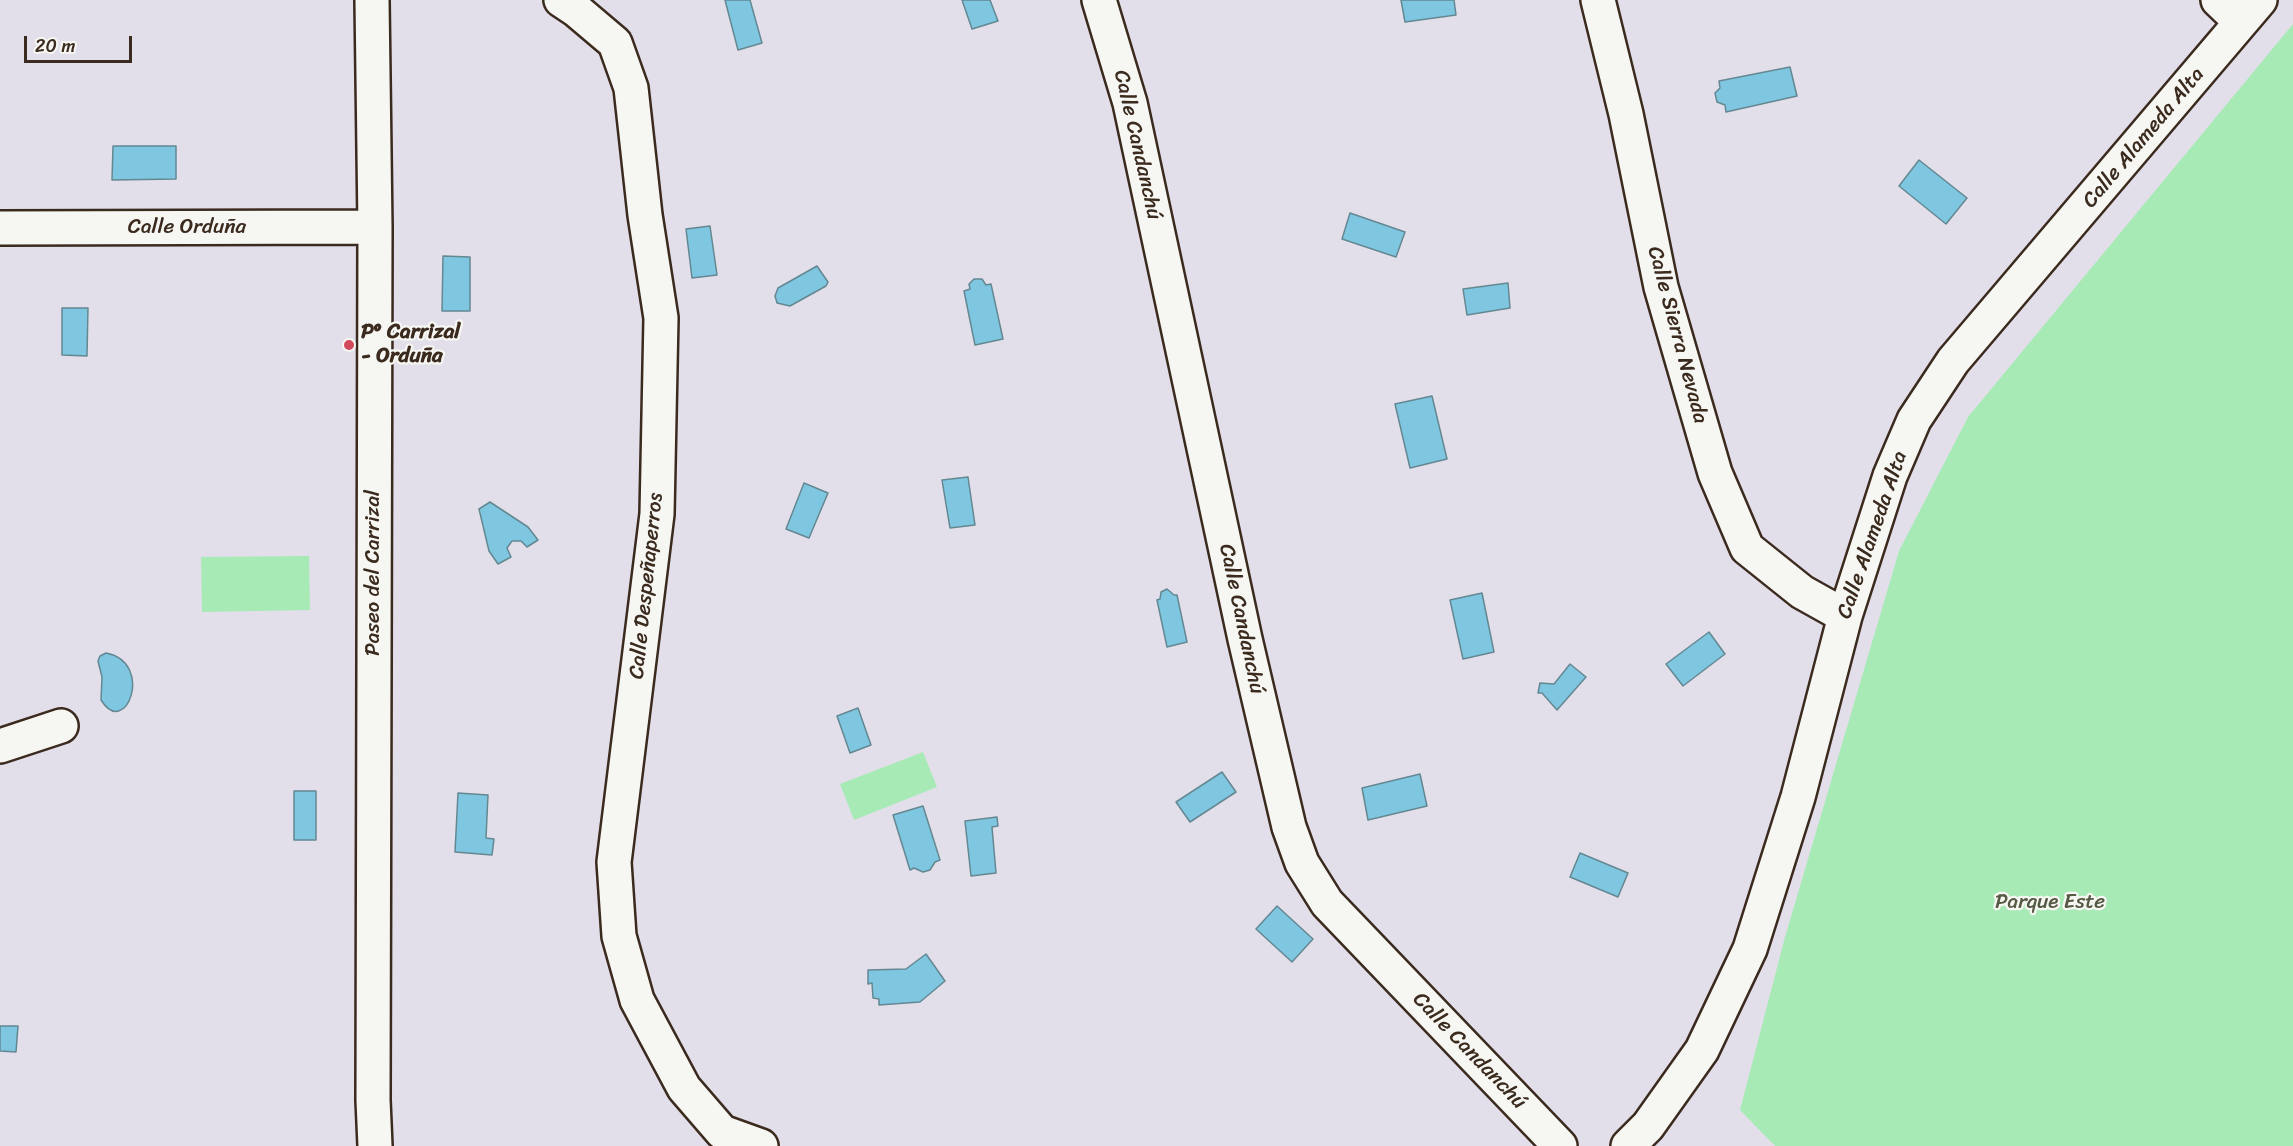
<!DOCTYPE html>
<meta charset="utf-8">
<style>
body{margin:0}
#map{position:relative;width:2293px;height:1146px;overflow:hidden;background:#e2dfeb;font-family:Sriracha,sans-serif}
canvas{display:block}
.scale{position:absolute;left:24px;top:36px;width:108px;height:27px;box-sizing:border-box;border:3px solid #3b2a1e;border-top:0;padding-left:8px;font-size:18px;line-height:21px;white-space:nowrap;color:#3b2a1e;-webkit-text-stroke:4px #f6f6f2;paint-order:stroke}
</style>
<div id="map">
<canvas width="2293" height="1146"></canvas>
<div class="scale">20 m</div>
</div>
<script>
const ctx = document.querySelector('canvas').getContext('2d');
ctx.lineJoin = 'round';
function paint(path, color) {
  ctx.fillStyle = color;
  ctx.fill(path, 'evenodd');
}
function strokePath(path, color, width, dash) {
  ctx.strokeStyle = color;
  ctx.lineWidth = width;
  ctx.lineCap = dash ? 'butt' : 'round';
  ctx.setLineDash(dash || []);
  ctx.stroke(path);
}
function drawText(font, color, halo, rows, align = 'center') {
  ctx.font = font + ' Sriracha,sans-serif';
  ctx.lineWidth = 4.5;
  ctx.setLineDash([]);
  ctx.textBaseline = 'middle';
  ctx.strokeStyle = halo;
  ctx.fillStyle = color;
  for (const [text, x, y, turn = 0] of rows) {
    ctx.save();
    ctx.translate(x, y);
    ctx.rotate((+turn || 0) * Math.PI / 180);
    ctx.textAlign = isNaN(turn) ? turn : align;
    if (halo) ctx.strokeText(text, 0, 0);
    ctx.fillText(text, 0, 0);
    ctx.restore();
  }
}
paint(new Path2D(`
 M 2293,24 L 2293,1146 L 1775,1146 L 1740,1110 L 1785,937 L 1899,551 L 1968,417 Z
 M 309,556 L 310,610 L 202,612 L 201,557 Z
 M 923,752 L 937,787 L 854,820 L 840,784 Z`), '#a7eab5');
const water = new Path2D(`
 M 725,0 L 750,0 L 762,43 L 738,50 Z
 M 962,0 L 990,0 L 998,21 L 972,29 Z
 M 1401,0 L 1454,0 L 1456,15 L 1405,22 Z
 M 1790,67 L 1797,96 L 1726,112 L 1725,105 L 1717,102 L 1715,93 L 1720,88 L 1719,81 Z
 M 113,146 L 176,146 L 176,179 L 112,180 Z
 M 1919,160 L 1967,198 L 1946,224 L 1899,186 Z
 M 1350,213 L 1405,232 L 1396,257 L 1342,239 Z
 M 710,226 L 717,275 L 692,278 L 686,229 Z
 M 443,256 L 470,257 L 470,311 L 442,311 Z
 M 817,266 L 828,282 L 826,286 L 790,306 L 777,303 L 775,296 L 778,288 Z
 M 974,279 L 982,279 L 986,285 L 991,284 L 1003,339 L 975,345 L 964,291 L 970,289 L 969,284 Z
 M 1508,283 L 1510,308 L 1467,315 L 1463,289 Z
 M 62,308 L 88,308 L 87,356 L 62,355 Z
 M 1432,396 L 1447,459 L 1410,468 L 1395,404 Z
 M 968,477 L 975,525 L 950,528 L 942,480 Z
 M 804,483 L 828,493 L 809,538 L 786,529 Z
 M 490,502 L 528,527 L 538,540 L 527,547 L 521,541 L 512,541 L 507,548 L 511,557 L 498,564 L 489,551 L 479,509 Z
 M 1167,589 L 1174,595 L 1177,595 L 1187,642 L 1167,647 L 1157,600 L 1160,599 L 1161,592 Z
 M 1482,593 L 1494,652 L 1463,659 L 1450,600 Z
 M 1709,632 L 1725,654 L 1683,686 L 1666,664 Z
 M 106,653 C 155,662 126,740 101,700 L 102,677 L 98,661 L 100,656 Z
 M 1570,664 L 1586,677 L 1557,710 L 1542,693 L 1538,693 L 1540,683 L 1554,684 Z
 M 858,708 L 871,745 L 850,753 L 837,716 Z
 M 1222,772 L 1236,792 L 1190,822 L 1176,802 Z
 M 1420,774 L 1427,806 L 1368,820 L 1362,788 Z
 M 294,791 L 316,791 L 316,840 L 294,840 Z
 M 458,793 L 488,795 L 486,838 L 494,839 L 492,855 L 455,852 Z
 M 923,806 L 940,860 L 935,862 L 930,870 L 923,872 L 914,868 L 910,870 L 893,815 Z
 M 997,817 L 998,826 L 992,827 L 996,873 L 971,876 L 965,821 Z
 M 1580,853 L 1628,873 L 1618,897 L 1570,877 Z
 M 1277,906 L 1313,939 L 1292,962 L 1256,929 Z
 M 926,954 L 945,981 L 920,1002 L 879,1005 L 879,999 L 873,998 L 872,983 L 868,984 L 868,970 L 906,969 Z
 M 0,1026 L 18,1026 L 16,1052 L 0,1051 Z`);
paint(water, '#7fc6e0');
strokePath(water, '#648892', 1.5);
const minor = new Path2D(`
 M 372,0 L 375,227 L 373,1100 L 375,1146
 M 561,0 L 576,10 L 615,43 L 631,88 L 645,215 L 661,318 L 657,514 L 614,862 L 619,936 L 637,1000 L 684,1088 L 722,1132 L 761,1146
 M 1099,0 L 1130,103 L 1245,639 L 1289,827 L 1302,863 L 1327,903 L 1560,1146
 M 1598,0 L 1626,114 L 1661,287 L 1715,473 L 1747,548 L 1802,592 L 1845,616
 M 2218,0 L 2241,22
 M 0,228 L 375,227
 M 0,746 L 61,726
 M 1628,1146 L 1648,1126 L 1702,1050 L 1750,949 L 1798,797 L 1845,616 L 1890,476 L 1914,420 L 1953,361 L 2260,0`);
strokePath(minor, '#3b2a1e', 38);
strokePath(minor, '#f6f6f2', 33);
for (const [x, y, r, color] of [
 [349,345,6,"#d1495b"]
]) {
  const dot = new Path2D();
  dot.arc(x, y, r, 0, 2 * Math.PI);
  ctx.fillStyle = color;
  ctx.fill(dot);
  strokePath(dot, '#f6f6f2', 2);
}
drawText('21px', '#3b2a1e', '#f6f6f2', [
 ["Calle Alameda Alta",2144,138,-50],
 ["Calle Candanchú",1137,145,77],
 ["Calle Orduña",187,228],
 ["Calle Sierra Nevada",1677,335,75],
 ["Calle Alameda Alta",1873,535,-71],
 ["Paseo del Carrizal",374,573,-90],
 ["Calle Despeñaperros",647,586,-84],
 ["Calle Candanchú",1241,619,78],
 ["Calle Candanchú",1469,1051,46]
]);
drawText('bold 21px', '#3b2a1e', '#f6f6f2', [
 ["Pº Carrizal",361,333],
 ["- Orduña",361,357]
], 'left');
drawText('21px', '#565a44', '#f6f6f2', [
 ["Parque Este",2050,903]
]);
</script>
